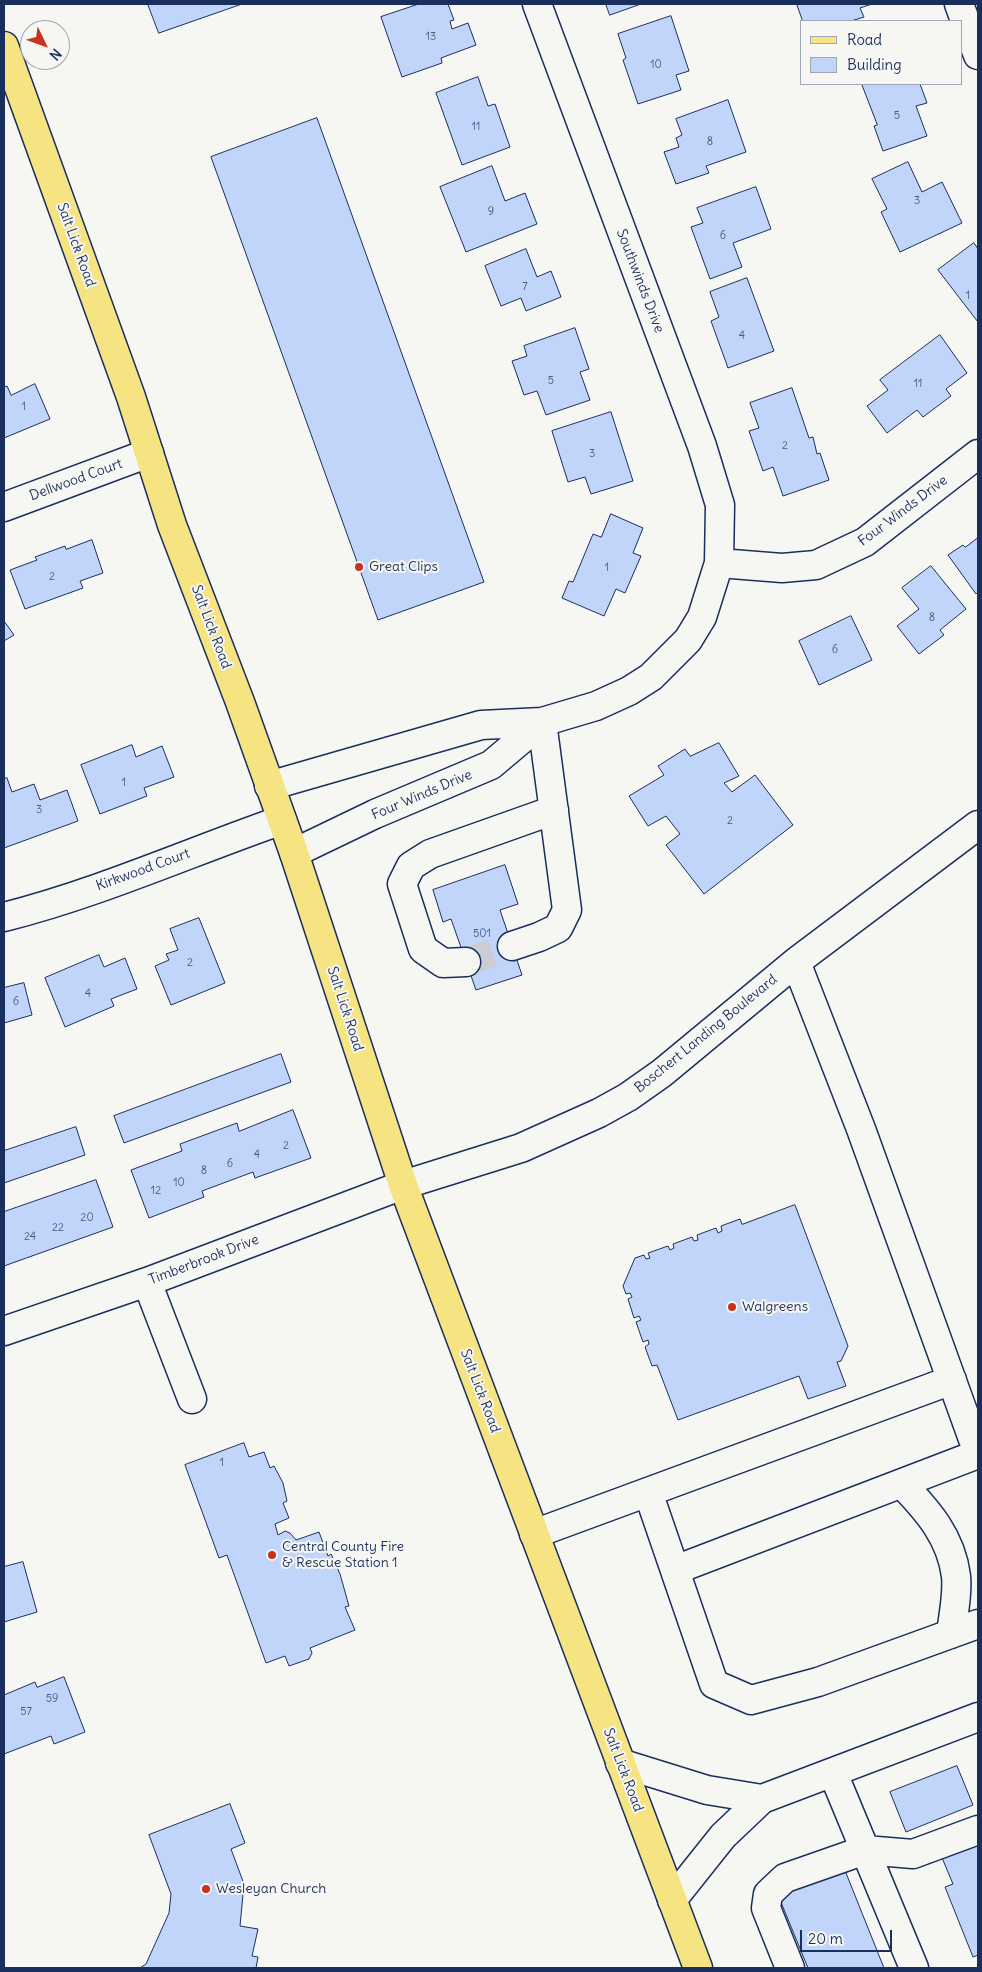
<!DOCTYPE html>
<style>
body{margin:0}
#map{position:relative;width:982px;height:1972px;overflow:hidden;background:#f6f6f2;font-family:Delius,sans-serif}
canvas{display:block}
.frame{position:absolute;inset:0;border:5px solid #1b2f5e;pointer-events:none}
.legend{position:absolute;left:800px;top:20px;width:162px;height:65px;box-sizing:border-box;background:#f6f6f2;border:1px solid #9ea6b7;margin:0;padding:6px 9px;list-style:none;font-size:15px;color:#1b2f5e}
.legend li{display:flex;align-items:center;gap:10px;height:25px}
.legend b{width:25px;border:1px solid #9ea6b7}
.north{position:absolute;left:20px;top:20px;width:50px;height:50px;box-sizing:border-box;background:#f6f6f2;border:1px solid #9ea6b7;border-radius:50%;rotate:132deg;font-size:14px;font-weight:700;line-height:20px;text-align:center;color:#1b2f5e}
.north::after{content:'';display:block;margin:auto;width:18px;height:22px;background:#c8321e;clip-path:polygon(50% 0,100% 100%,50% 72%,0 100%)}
.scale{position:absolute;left:800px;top:1930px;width:92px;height:22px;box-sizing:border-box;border:2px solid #1b2f5e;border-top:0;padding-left:6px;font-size:15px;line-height:18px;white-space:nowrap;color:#1b2f5e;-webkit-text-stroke:4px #f6f6f2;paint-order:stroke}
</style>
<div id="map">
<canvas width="982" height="1972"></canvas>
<div class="frame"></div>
<ul class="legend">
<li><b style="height:6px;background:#f6e381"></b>Road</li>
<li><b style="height:14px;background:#c0d5f9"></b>Building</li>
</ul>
<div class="north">N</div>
<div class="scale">20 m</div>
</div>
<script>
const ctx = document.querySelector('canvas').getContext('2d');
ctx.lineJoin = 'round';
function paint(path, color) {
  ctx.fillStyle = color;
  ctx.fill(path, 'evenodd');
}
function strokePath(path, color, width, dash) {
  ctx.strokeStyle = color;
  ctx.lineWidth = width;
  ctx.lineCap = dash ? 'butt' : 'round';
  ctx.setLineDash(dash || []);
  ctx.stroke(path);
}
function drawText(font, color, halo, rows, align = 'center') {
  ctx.font = font + ' Delius,sans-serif';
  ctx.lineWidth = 4;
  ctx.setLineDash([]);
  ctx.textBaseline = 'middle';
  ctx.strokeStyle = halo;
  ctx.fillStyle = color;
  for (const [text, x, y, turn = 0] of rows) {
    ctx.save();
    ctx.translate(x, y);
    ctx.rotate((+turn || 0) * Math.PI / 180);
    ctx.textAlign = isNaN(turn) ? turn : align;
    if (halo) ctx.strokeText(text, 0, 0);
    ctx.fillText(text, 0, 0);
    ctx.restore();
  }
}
const building = new Path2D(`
 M 148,4 L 242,4 L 159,33 Z
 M 419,4 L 448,4 L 454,20 L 450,21 L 452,29 L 468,23 L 476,45 L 441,58 L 442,63 L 402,77 L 381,17 Z
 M 606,4 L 641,4 L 610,15 Z
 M 797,4 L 872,4 L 860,8 L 864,17 L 851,21 L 803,21 Z
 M 671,16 L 689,71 L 676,75 L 681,90 L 638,104 L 623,60 L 626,58 L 618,34 Z
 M 478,77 L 488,106 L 495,104 L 510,147 L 462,165 L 436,93 Z
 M 862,84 L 920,84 L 927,103 L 916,106 L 927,136 L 883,151 L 874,126 L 877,125 Z
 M 728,100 L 746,152 L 706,166 L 709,173 L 676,184 L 664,152 L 679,147 L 676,138 L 682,135 L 676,119 Z
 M 317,118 L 484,582 L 378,620 L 211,157 Z
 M 908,162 L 922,192 L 942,182 L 962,223 L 900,252 L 881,212 L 887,209 L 872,179 Z
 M 492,166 L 505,201 L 525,193 L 537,224 L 466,252 L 440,187 Z
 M 756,187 L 771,229 L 733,243 L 742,267 L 710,279 L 691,227 L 703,223 L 697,208 Z
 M 974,243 L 978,249 L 978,322 L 938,270 Z
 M 526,249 L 537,277 L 551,271 L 561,297 L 526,311 L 521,298 L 501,306 L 485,266 Z
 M 747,278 L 774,351 L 728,368 L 711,321 L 719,317 L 710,292 Z
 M 575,328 L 589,369 L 580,372 L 590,400 L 546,415 L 537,391 L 524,395 L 512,361 L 527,356 L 524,346 Z
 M 940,335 L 967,373 L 946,389 L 951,396 L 923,417 L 917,410 L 887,433 L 867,406 L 888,390 L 880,380 Z
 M 35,384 L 50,419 L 4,438 L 4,387 L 7,386 L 11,395 Z
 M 792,388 L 809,438 L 813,437 L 817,454 L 820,453 L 829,480 L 783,496 L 773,467 L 763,471 L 749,431 L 759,428 L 750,403 Z
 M 611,412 L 633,481 L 591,494 L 585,477 L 568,482 L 552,431 Z
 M 611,514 L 643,528 L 633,553 L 641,556 L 625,593 L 616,589 L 604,616 L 562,598 L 569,581 L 573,582 L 593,534 L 601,537 Z
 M 978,538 L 978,592 L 976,594 L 948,555 L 963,545 L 965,547 Z
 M 92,540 L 103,573 L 80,581 L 83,588 L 25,609 L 10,570 L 37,560 L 35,557 L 65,546 L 66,549 Z
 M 931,566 L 966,609 L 940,630 L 944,635 L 919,654 L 897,626 L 919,609 L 902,588 Z
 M 851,616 L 872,660 L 819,685 L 799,641 Z
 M 4,621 L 14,635 L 4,641 Z
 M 719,743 L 739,776 L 724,783 L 732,792 L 755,775 L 793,825 L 704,894 L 666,845 L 680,834 L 666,816 L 648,826 L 629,796 L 664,775 L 658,766 L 685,749 L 690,756 Z
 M 132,745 L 136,757 L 162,746 L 174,777 L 144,788 L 147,796 L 100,814 L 81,765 Z
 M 7,778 L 12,792 L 34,784 L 40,800 L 67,790 L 78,821 L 4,848 L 4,779 Z
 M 505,865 L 518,904 L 500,910 L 522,975 L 476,990 L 451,919 L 443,922 L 433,890 Z
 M 199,918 L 225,983 L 171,1005 L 155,966 L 169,960 L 166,954 L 178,950 L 170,929 Z
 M 99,955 L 104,967 L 125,958 L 137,989 L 111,999 L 114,1006 L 65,1027 L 45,978 Z
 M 24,983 L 32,1015 L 4,1023 L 4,988 Z
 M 281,1054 L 291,1082 L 124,1143 L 114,1116 Z
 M 293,1110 L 311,1158 L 255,1178 L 253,1172 L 202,1191 L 204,1197 L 149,1218 L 131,1170 L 182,1151 L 180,1144 L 237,1123 L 239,1131 Z
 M 76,1127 L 85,1155 L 4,1183 L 4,1151 Z
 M 96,1180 L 113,1227 L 4,1266 L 4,1212 Z
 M 795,1205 L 848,1346 L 841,1361 L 837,1362 L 846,1386 L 808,1399 L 799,1376 L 678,1420 L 657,1365 L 652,1366 L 645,1347 L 649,1344 L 648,1340 L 643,1342 L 636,1322 L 641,1320 L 639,1316 L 634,1318 L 628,1299 L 632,1297 L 630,1293 L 626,1294 L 623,1286 L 635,1258 L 644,1255 L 646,1259 L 650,1258 L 648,1253 L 668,1246 L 670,1250 L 674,1248 L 673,1244 L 692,1237 L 694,1241 L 698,1240 L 697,1235 L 716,1228 L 718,1233 L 722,1231 L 721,1226 L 740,1219 L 742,1224 Z
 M 244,1443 L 249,1457 L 264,1452 L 270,1468 L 274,1466 L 283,1483 L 287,1501 L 283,1503 L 289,1518 L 275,1524 L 278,1535 L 285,1531 L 290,1533 L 296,1540 L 319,1532 L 328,1556 L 331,1554 L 340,1574 L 349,1606 L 345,1607 L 355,1630 L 310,1648 L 312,1653 L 309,1659 L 289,1666 L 285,1656 L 266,1663 L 227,1555 L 219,1558 L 185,1465 Z
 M 23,1562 L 37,1612 L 4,1622 L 4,1567 Z
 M 64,1677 L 85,1732 L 54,1744 L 51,1736 L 4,1754 L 4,1695 L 35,1682 L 37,1687 Z
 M 957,1766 L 973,1805 L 906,1832 L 890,1792 Z
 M 230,1804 L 245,1843 L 231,1849 L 244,1884 L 240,1926 L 258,1929 L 252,1956 L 258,1957 L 256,1968 L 140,1968 L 146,1964 L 169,1913 L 171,1894 L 149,1835 Z
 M 978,1837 L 978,1955 L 973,1957 L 945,1887 L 953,1884 L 940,1853 Z
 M 844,1868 L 884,1968 L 808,1968 L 778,1895 Z`);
paint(building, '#c0d5f9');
strokePath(building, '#1b2f5e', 1);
strokePath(new Path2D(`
 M 466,962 L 512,946`), '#caced4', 28, [28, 14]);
const minor = new Path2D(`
 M 959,4 L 978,55
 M 4,507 L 149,453
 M 719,563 L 782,568 L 816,565 L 865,542 L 978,454
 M 269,786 L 481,725 L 542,722 L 596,706 L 629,691 L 651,677 L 688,640 L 702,617 L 719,563 L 720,505 L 702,446 L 537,4
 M 294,853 L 375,814 L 491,765 L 542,722
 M 4,917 C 99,893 190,852 282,820
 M 512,946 L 539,937 L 558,928 L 567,910 L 542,722
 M 466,962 L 443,963 L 423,949 L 402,884 L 411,866 L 430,854 L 554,810
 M 796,962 L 861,1129 L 978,1453
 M 147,1282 L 192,1399
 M 4,1331 L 147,1282 L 403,1185 L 521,1148 L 599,1113 L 628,1097 L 662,1073 L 796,962 L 978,825
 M 902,1484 C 928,1511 951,1537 956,1576 C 958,1595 953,1616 951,1634
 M 648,1492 L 714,1684 L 751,1700 L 818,1682 L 978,1624
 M 534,1534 L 952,1380
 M 675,1570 L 978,1454
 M 620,1763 L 707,1790 L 762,1799
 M 833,1773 L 914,1968
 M 672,1900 L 723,1836 L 762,1799 L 978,1717
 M 790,1968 L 766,1908 L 768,1894 L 785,1878 L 865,1850 L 913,1854 L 978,1830`);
const major = new Path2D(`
 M 4,46 L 131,397 L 172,525 L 240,702 L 294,853 L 403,1185 L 698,1968`);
strokePath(minor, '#1b2f5e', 31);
strokePath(major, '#1b2f5e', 31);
strokePath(minor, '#f6f6f2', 28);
strokePath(major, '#f6e381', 28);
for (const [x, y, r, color] of [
 [359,567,5,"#c8321e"],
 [732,1307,5,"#c8321e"],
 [272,1555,5,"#c8321e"],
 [206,1889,5,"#c8321e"]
]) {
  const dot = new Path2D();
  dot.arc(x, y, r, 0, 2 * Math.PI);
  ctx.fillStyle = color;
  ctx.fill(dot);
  strokePath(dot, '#f6f6f2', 2);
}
drawText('11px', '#445885', null, [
 ["13",431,37],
 ["10",656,65],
 ["5",897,116],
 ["11",476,127],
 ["8",710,142],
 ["3",917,201],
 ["9",491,212],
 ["6",723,236],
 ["7",525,287],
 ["1",968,296],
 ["4",742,336],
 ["5",551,381],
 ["11",918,384],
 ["1",24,407],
 ["2",785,446],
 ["3",592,454],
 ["1",607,568],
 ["2",52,577],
 ["8",932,618],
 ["6",835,650],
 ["1",124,783],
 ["3",39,810],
 ["2",730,821],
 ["501",482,934],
 ["2",190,963],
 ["4",88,994],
 ["6",16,1002],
 ["2",286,1146],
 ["4",257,1155],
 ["6",230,1164],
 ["8",204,1171],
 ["10",179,1183],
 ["12",156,1191],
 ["20",87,1218],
 ["22",58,1228],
 ["24",30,1237],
 ["1",222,1463],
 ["59",52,1699],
 ["57",26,1712]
]);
drawText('14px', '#1b2f5e', '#f6f6f2', [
 ["Salt Lick Road",76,245,70],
 ["Southwinds Drive",640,281,69],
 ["Dellwood Court",76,480,-20],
 ["Four Winds Drive",903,511,-37],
 ["Salt Lick Road",211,627,69],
 ["Four Winds Drive",422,795,-23],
 ["Kirkwood Court",143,870,-20],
 ["Salt Lick Road",345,1009,72],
 ["Boschert Landing Boulevard",706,1034,-39],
 ["Timberbrook Drive",204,1260,-21],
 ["Salt Lick Road",480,1391,69],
 ["Salt Lick Road",623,1770,69]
]);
drawText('14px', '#1b2f5e', '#f6f6f2', [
 ["Great Clips",369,567],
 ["Walgreens",742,1307],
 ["Central County Fire",282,1547],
 ["& Rescue Station 1",282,1563],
 ["Wesleyan Church",216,1889]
], 'left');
</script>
